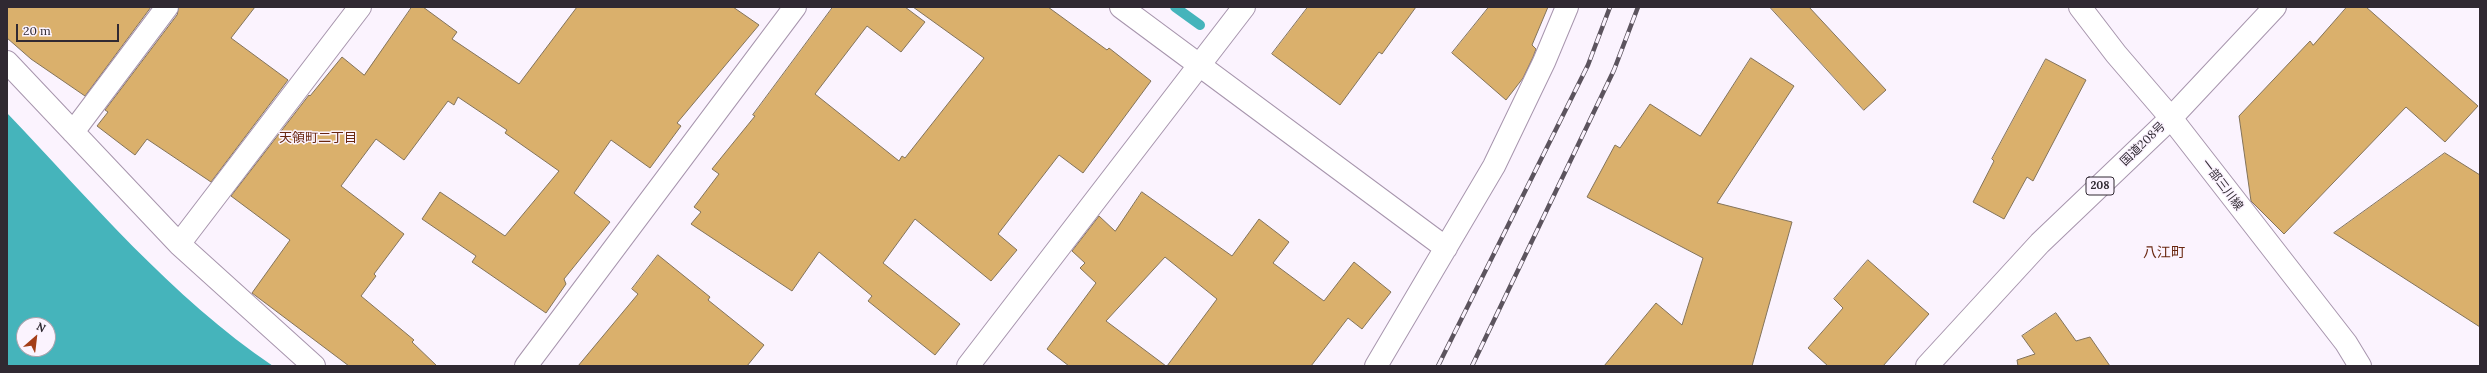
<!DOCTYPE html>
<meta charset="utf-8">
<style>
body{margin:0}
#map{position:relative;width:2487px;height:373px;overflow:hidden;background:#fbf3fe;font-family:Lora,serif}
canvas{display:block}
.frame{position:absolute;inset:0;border:8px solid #302932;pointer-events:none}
.north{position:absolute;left:16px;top:317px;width:40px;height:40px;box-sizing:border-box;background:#fbf3fe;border:1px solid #aaa2ac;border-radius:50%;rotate:28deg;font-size:11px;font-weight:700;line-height:16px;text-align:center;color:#302932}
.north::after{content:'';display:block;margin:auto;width:14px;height:18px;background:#a43e18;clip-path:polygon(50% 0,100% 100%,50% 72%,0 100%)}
.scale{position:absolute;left:16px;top:24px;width:103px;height:18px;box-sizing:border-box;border:2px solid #302932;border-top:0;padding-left:5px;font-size:12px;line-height:14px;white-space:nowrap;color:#302932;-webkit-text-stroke:3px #fbf3fe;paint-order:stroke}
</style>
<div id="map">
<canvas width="2487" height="373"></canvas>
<div class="frame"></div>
<div class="north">N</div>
<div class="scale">20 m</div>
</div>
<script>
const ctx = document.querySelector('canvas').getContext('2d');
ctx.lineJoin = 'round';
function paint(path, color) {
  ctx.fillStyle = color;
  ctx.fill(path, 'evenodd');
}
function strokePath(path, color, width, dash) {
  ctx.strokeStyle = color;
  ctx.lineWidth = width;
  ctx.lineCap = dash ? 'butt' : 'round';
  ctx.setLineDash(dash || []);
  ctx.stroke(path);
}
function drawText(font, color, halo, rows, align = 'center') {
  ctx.font = font + ' Lora,"Noto Sans JP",serif';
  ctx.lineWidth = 3;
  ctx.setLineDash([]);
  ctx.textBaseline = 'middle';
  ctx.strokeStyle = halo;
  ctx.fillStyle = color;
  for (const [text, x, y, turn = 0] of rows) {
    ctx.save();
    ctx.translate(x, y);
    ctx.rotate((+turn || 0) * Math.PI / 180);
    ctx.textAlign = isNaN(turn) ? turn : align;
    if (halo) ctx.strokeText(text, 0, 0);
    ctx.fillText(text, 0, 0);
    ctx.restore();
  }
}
paint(new Path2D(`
 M 7,113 C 91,201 171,297 273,366 L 7,366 ZM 24,325 L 48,325 L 48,349 L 24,349 Z`), '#45b4bb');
strokePath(new Path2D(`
 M 1175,7 L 1200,25`), '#45b4bb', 10);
const building = new Path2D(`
 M 7,7 L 151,7 L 85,96 L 31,59 L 7,38 Z
 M 179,7 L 255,7 L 231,38 L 288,80 L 211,182 L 147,139 L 135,155 L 97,126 L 108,112 L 105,110 L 177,15 Z
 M 412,7 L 423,7 L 457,32 L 452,39 L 519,84 L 577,7 L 733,7 L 759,25 L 677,123 L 681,126 L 650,168 L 611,140 L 574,193 L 610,222 L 564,279 L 566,284 L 546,313 L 472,262 L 476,256 L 422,219 L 440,192 L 505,236 L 559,171 L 505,133 L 507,130 L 458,97 L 454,105 L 448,101 L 404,160 L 376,139 L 341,186 L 404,234 L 374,274 L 376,276 L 361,296 L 414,340 L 412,342 L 437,366 L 349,366 L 252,293 L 290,240 L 231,196 L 309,95 L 310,96 L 342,57 L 364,75 Z
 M 833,7 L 905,7 L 925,22 L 901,52 L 867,26 L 815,94 L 899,161 L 902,156 L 905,158 L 984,58 L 913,7 L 1048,7 L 1107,50 L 1109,48 L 1151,81 L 1083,173 L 1059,155 L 998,234 L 1017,250 L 991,281 L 915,219 L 883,263 L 960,324 L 935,355 L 868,301 L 872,296 L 819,252 L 792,291 L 691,224 L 701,212 L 694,207 L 719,174 L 712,169 L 755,116 L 753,115 Z
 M 1308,7 L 1416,7 L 1382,54 L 1379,52 L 1340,105 L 1272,54 Z
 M 1489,7 L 1548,7 L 1532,45 L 1536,49 L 1533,57 L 1523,78 L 1506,100 L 1452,53 Z
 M 1770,7 L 1809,7 L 1886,90 L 1864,110 Z
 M 2347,7 L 2366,7 L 2478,106 L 2445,142 L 2406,107 L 2284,234 L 2251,201 L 2239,116 L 2310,41 L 2313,45 Z
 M 1751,58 L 1794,86 L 1717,203 L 1792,222 L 1752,366 L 1604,366 L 1656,303 L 1682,325 L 1703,258 L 1587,197 L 1615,145 L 1620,148 L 1650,104 L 1700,136 Z
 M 2046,59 L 2086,80 L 2033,181 L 2027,177 L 2004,219 L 1973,202 L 1994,161 L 1992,159 Z
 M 2445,153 L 2480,175 L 2480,327 L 2334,233 Z
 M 1142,192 L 1232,256 L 1259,219 L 1289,242 L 1273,263 L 1324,301 L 1354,262 L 1391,292 L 1362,329 L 1348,318 L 1311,366 L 1167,366 L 1217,299 L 1165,257 L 1106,321 L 1166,366 L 1069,366 L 1047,349 L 1096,283 L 1080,268 L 1085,263 L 1072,251 L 1099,216 L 1115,231 Z
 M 658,255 L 710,297 L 708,300 L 764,345 L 747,366 L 578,366 L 638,294 L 632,289 Z
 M 1868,260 L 1929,314 L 1883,366 L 1828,366 L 1808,348 L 1843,308 L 1834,299 Z
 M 2056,313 L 2076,341 L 2090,337 L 2110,366 L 2018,366 L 2017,360 L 2035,354 L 2022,336 Z`);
paint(building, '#dab06c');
strokePath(building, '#83735b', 1);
const minor = new Path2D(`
 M 1121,7 L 1446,248
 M 7,62 L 179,244 L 314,366
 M 73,132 L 167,7
 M 179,244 L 360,7
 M 526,366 L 795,7
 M 968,366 L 1244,7
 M 1376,366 L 1494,166 L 1544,62 L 1567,7`);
const major = new Path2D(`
 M 2080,7 L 2116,54 L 2171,118 L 2346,343 L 2360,366`);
const highway = new Path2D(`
 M 1927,366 L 2040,243 L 2171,118 L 2275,7`);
strokePath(minor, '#a795ad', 24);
strokePath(major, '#a795ad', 24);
strokePath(highway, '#a795ad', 24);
strokePath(minor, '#fff', 22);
strokePath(major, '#fff', 22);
strokePath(highway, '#fff', 22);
const rail = new Path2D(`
 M 1438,366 L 1588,65 L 1610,7
 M 1472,366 L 1614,70 L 1638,7`);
strokePath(rail, '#5c545e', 4.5);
strokePath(rail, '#fbf3fe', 3, [9]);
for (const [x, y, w] of [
 [2100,186,28]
]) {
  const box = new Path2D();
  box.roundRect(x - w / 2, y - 9, w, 18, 3);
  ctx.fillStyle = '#fbf3fe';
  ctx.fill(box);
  strokePath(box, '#302932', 1);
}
drawText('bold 11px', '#302932', null, [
 ["208",2100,186]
]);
drawText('12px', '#302932', '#fbf3fe', [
 ["国道208号",2143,144,-44],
 ["一部三川線",2222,185,53]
]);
drawText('13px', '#692710', '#fbf3fe', [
 ["天領町二丁目",318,138]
]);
drawText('14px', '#692710', '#fbf3fe', [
 ["八江町",2164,253]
]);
</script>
